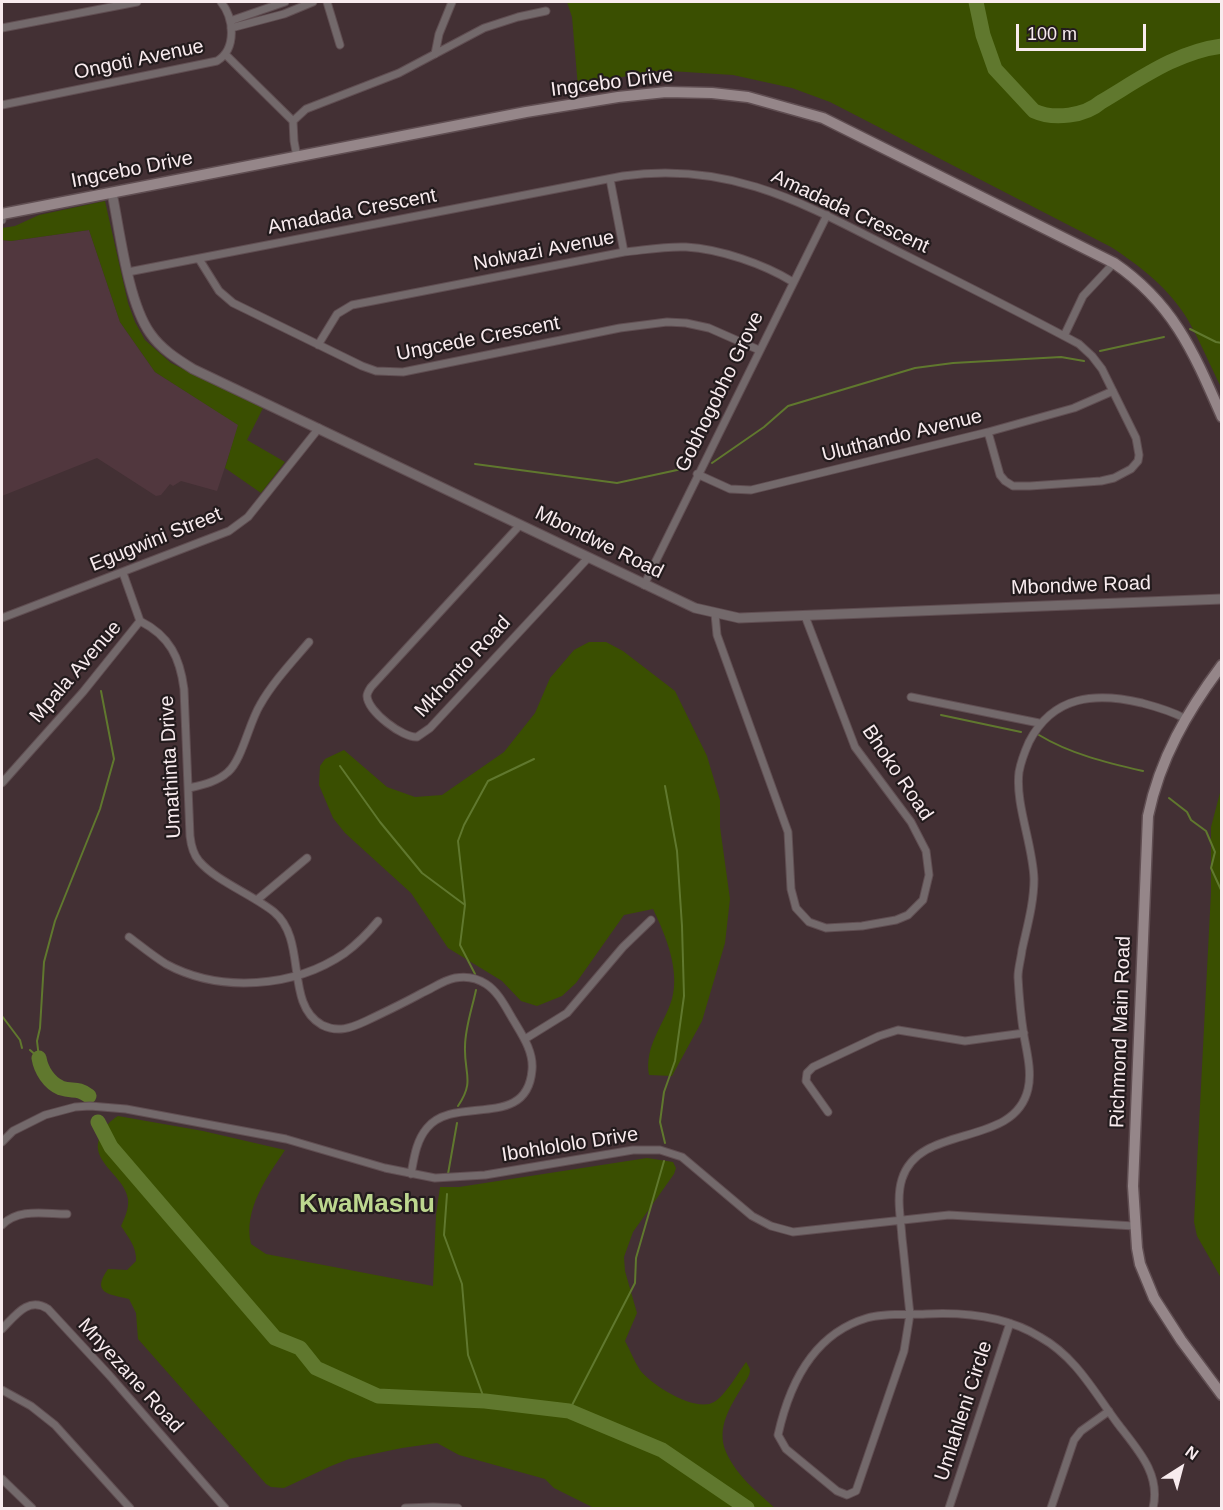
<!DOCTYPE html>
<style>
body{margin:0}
#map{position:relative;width:1223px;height:1510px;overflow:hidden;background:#433034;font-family:Helvetica,sans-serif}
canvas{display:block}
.frame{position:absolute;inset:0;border:3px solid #f8ebee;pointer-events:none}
.north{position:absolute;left:1151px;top:1438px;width:60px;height:60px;-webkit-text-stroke:4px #231b1d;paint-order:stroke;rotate:36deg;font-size:16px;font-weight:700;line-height:24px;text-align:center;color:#f8ebee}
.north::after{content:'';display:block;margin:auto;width:21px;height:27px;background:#f8ebee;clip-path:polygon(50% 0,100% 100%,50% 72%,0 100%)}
.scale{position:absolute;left:1016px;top:24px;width:130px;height:27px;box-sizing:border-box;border:3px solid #f8ebee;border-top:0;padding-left:8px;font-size:18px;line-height:21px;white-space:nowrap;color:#f8ebee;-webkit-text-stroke:4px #231b1d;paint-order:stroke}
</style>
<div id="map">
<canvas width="1223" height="1510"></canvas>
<div class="frame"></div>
<div class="north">N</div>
<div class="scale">100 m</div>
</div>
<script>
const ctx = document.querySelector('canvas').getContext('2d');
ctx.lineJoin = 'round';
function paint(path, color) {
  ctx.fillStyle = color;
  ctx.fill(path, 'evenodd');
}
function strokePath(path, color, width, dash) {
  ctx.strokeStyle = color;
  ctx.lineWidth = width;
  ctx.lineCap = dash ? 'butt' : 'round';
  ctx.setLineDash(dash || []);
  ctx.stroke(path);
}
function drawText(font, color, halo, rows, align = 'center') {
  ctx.font = font + ' Helvetica,sans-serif';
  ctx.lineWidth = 4.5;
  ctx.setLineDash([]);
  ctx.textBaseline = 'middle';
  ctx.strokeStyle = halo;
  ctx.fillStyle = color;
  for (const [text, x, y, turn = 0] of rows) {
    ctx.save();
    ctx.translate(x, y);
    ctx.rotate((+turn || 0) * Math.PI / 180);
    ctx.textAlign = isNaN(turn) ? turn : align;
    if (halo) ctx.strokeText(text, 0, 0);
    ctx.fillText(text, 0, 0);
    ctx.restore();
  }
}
paint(new Path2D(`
 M 89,230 L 120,322 L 155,372 L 239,425 L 217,491 L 181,481 L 173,486 L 170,484 L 161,495 L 156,496 L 97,458 L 2,496 L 2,240 L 11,241 Z`), '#51373e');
paint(new Path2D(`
 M 567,2 L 1221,2 L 1221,387 C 1210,365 1200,341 1188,320 C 1170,289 1140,266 1111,247 L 830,102 L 792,88 L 733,75 L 670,71 L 649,71 L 578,87 L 572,17 Z
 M 105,201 L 128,303 L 135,322 L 145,340 L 171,363 L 263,408 L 247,440 L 285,462 L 261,493 L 225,468 L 238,425 L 155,372 L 120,322 L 89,230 L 11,241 L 2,240 L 2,228 L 15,226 L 39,215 Z
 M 589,642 L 606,642 L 623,651 L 675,691 L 707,756 L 720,800 L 720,827 L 730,899 L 725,943 L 702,1021 L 672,1076 L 649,1075 C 644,1046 664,1025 672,999 C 680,970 666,936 653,909 L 624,915 L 576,983 L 562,996 L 537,1006 L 521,1001 L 502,981 L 448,948 L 411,893 L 345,833 L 333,818 L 319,785 L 320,766 L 325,759 L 344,750 L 387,787 L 415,797 L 442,795 L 504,752 L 535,713 L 550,678 L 574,650 Z
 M 1221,789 L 1222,1278 L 1221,1278 L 1197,1236 L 1194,1222 L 1211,892 L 1211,827 Z
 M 118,1116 L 203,1131 L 285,1150 C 267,1177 243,1210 251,1244 L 266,1254 L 433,1286 L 436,1215 L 440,1187 L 459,1187 L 647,1158 L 673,1162 L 676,1168 L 674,1174 L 633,1232 L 624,1257 L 625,1271 L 637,1313 L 625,1341 C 630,1350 634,1361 640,1370 C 651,1385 696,1413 714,1402 C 725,1396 738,1373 746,1362 C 747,1363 750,1369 750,1370 C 750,1376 745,1382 742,1387 C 730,1407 716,1428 726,1452 C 736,1475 757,1492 775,1508 L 594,1508 L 554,1488 L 545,1479 L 459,1455 L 437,1443 L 402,1448 L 349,1459 L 331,1466 L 284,1488 L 271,1487 L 266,1484 L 138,1339 L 136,1313 L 129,1299 C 108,1294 91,1293 108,1269 L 127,1270 L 136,1261 C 137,1247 128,1237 121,1226 C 125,1217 129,1209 128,1199 C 125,1175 85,1160 102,1133 C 106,1125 110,1121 118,1116 Z`), '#3a4f01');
strokePath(new Path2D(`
 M 1190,329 L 1216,342 L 1222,343
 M 1100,351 L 1164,337
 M 712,463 L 764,427 L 788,406 L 915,368 L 953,363 L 1061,357 L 1084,361
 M 475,464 L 617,483 L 691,467
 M 941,715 L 1021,732
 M 1039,735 C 1070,754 1108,763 1143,771
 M 340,766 L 380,822 L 422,873 L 465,905
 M 1169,798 L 1187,812 L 1191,820 L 1206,831 L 1215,852 L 1211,868 L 1222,892
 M 475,974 L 460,945 L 465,905 L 458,841 L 464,825 L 488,781 L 534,759
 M 2,1016 L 20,1040 L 22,1048
 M 30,1050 L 39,1058
 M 39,1058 L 37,1041 L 40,1028 L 44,962 L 55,921 L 100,809 L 114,759 L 101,691
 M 458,1106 C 475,1081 464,1074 465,1047 C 465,1028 472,1009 476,990
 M 665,1143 L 660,1122 L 664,1092 L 675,1061 L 684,996 L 682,926 L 677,851 L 665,786
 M 448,1174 L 457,1123
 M 447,1194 L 444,1235 L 462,1284 L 468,1355 L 485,1401
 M 569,1411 L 635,1283 L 636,1258 L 664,1161`), '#60782e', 2);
strokePath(new Path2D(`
 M 976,2 L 983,35 L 995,69 L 1034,111 C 1054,120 1085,116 1101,102 C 1140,79 1176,52 1222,46
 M 39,1058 C 41,1070 49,1083 61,1088 C 73,1092 77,1087 89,1096
 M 98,1122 L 111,1147 L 275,1338 L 300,1348 L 316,1368 L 378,1396 L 485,1401 L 569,1411 L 662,1450 L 747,1508`), '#60782e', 15);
const minor = new Path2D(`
 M 327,2 L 340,45
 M 230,21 L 285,2
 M 2,28 L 137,2
 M 231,28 L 284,14 L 313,2
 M 225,54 L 293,121 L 306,109 L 399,73 L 484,28 L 518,17 L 546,11
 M 435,54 L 439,34 L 452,2
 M 2,105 L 217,61 C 237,49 234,18 221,2
 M 293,121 L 294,141 L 297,157
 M 610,179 L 624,252
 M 2,219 L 2,220
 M 199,259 L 219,291 L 233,303 L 362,366 L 376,371 L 403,372 L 620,328 L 667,322 L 686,323 L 709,328 L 759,350
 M 128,272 L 623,176 C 739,160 814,210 913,259 C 969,287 1025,315 1079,344 L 1092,356 L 1102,369 L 1136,438 L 1139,455 L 1138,461 L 1131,469 L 1114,478 L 1101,481 L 1030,486 L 1013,486 L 1005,481 L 1000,475 L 988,432
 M 1064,336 L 1083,296 L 1114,263
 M 318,345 L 337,314 L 352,305 L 624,252 C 645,250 665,246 686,247 C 720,249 764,264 793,282
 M 697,474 L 730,489 L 751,490 L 988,432 L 1074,408 L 1113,391
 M 520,525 L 371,687 C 369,690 367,693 367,696 C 368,712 403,738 417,737 L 430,728 L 588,558
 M 644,585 L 827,215
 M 715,614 L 717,635 L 788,832 L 791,889 L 796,908 L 809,922 L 826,928 L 862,926 L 896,920 L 908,915 L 923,900 L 929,875 L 926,851 L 911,822 L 855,747 L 805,616
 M 2,618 L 229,531 L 248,517 L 319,428
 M 140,621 C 170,636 180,658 184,689 L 190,836 C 191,845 193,854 199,861 C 216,881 253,895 274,912 C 308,940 284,1004 322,1025 C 338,1033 351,1028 366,1021 C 385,1012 404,1003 422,993 C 433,988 444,980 455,978 C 466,976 477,978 486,984 C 497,991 504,1004 511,1016 C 520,1032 534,1050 532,1070 C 527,1131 455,1094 427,1128 C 416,1141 414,1158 411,1174
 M 911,697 L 1039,723
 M 2,783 L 83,692 L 140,621 L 123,573
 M 189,788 C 202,785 217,782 228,772 C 242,760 249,723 260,705 C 273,682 292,662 309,642
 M 258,899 L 307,858
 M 129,937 C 141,946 153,956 166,964 C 220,993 294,988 345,953 C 357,944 368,933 378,921
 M 525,1039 L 567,1013 L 623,947 L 651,920
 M 828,1112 L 806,1081 L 807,1073 L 813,1067 L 879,1036 L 898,1030 L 965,1041 L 1024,1033
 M 2,1142 L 13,1131 L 45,1115 L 75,1107 L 90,1106 L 126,1109 L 286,1139 L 385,1168 L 435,1178 L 485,1175 L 633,1150 L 660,1150 L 682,1157 L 752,1216 L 771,1226 L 793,1232 L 949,1215 L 1134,1226
 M 2,1225 C 19,1208 44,1214 67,1214
 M 2,1329 C 15,1316 28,1296 48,1309 L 110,1376 L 225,1508
 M 2,1390 L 31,1406 L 55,1425 L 130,1508
 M 2,1479 L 32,1508
 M 405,1508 L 433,1507 L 458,1508
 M 949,1508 L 1010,1323
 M 1051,1508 L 1074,1440 L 1081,1431 L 1109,1411
 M 1153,1508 C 1161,1474 1138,1450 1118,1424 C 1094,1392 1076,1357 1040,1337 C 1006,1316 965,1312 926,1314 C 907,1315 885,1313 867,1318 C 813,1334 789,1385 778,1435 L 786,1449 L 837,1491 L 847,1495 L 856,1491 L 904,1351 L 910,1314 C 907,1289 905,1263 902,1238 C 901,1219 896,1198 902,1179 C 920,1122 1014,1149 1028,1089 C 1032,1072 1027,1053 1024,1036 C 1021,1017 1019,996 1018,977 C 1018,968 1021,959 1022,950 C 1027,927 1034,903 1034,879 C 1033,845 1015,804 1019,772 C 1021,761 1025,751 1029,742 C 1053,695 1096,692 1142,703 C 1157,707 1171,711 1184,718`);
const tertiary = new Path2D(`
 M 112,193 C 120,232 128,302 150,333 C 161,349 177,359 193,369 L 695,608 L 739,618 L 1222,599`);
const secondary = new Path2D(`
 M 2,214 L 526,112 L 618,97 L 666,92 L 712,93 L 748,97 L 823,118 L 1114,263 C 1174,304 1194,353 1222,417
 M 1222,665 C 1187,712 1160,758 1148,816 L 1133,1186 L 1137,1248 L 1140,1264 L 1154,1298 L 1181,1340 L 1222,1395`);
strokePath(minor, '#604e52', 9);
strokePath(tertiary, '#604e52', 11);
strokePath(secondary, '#604e52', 13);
strokePath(minor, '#73696b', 7);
strokePath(tertiary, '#73696b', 9);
strokePath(secondary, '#958689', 10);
drawText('20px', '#f8ebee', '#231b1d', [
 ["Ongoti Avenue",139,60,-12],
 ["Ingcebo Drive",612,83,-7],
 ["Ingcebo Drive",132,170,-11],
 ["Amadada Crescent",352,212,-11],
 ["Amadada Crescent",850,212,25],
 ["Nolwazi Avenue",544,251,-11],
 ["Ungcede Crescent",478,339,-11],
 ["Gobhogobho Grove",720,392,-64],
 ["Uluthando Avenue",902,436,-14],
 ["Egugwini Street",156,540,-22],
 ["Mbondwe Road",599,543,26],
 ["Mbondwe Road",1081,586,-2],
 ["Mkhonto Road",463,667,-47],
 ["Mpala Avenue",76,672,-49],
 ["Umathinta Drive",171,767,-93],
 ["Bhoko Road",897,773,56],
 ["Richmond Main Road",1121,1032,-88],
 ["Ibohlololo Drive",570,1145,-9],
 ["Mnyezane Road",130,1376,48],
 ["Umlahleni Circle",964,1411,-72]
]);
drawText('bold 26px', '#bdd78f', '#231b1d', [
 ["KwaMashu",367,1205]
]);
</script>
